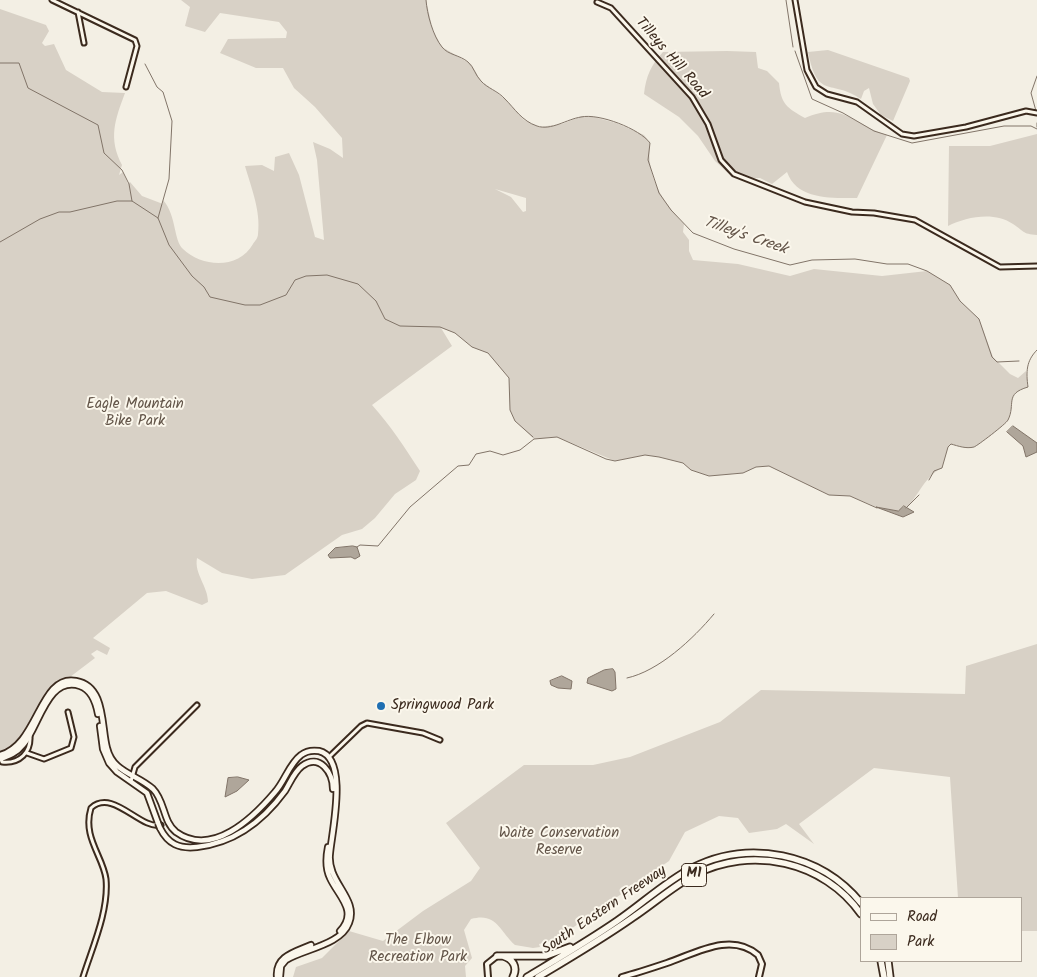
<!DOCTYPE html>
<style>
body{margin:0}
#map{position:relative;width:1037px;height:977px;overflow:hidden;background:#f3efe4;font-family:Kalam,sans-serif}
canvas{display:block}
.legend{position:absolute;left:860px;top:897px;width:162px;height:65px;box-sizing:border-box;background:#fbf7ec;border:1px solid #aea59a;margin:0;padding:6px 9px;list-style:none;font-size:15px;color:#3b2a1e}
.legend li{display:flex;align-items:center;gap:10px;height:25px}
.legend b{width:25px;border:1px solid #aea59a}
</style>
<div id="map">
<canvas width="1037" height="977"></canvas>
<ul class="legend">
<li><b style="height:6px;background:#fbf7ec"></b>Road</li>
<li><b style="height:14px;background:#d8d1c6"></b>Park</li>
</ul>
</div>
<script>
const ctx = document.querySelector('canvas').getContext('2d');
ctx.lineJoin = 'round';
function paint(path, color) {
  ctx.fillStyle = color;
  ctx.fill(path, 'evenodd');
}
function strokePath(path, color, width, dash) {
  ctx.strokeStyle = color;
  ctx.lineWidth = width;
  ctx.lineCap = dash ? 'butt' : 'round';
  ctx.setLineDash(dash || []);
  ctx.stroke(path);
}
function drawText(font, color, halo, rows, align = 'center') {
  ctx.font = font + ' Kalam,sans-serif';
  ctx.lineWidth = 4;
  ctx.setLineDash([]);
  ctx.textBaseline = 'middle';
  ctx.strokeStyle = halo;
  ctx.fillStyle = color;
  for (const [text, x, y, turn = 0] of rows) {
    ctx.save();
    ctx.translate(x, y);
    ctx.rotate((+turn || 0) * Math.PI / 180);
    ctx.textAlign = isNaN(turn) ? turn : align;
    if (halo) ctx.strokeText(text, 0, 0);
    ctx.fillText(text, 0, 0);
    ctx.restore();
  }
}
paint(new Path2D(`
 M 181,0 L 426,0 L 433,31 L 442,47 L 471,64 L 481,81 L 505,99 L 524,120 L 539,127 L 562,124 L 582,116 L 594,117 L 616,123 L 644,135 L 650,143 C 646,176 662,201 684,224 L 683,232 L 689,240 L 689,251 L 693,260 L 738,264 L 790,276 L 814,269 L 882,276 L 927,271 L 950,285 L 960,301 L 979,319 L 993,357 L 1010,374 L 1018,378 L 1026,371 L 1028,387 C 1004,394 1016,404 1008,420 C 1006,424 978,446 974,447 C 967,449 958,446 951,444 L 948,447 L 942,468 C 925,476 919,495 907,507 L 904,506 L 898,511 L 876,507 L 850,496 L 829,495 L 769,466 L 756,467 L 743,473 L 709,476 L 691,470 L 683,463 L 659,457 L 645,455 L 615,461 L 557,437 L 534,439 L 515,421 L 510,410 L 509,378 L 488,353 L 472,347 L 455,333 L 441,328 L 452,346 L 372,405 C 391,426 405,448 420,471 L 416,480 L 395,494 L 375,518 L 362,529 L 342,535 L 285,575 L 252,579 L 222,573 L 197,558 C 194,574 208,586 208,602 L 202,605 L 166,591 L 147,593 L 93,638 L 110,648 L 107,655 L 97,650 L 91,654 L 95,658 L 70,677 L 51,686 L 18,742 L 0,751 L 0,9 L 46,25 L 49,31 L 42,43 L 45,46 L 54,44 L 66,70 L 102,92 L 125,93 C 115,120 108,138 122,165 L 119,175 L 123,172 L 128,184 L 130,182 L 142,196 L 163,204 L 163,200 C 177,216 173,240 183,249 C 203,268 239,269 253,244 C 255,241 258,238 258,234 C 261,211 251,187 245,166 L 262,165 L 274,171 L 275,157 L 289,153 L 299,175 L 315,237 L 324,240 L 317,160 L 313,142 L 330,149 L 343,158 L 342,138 L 315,107 L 294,88 L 283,68 L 256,68 L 220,53 L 228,39 L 286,38 L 287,32 L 279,22 L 220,13 L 205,32 L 185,26 L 190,7 ZM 495,189 L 526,198 L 526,211 L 523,212 L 511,197 Z
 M 828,50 L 909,78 L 910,81 L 893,121 L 881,115 L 873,104 L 869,88 L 864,91 L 861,99 C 830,78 818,101 808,52 Z
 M 727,51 L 756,52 L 758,68 L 767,71 L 779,83 C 781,104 787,108 805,118 C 844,101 853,125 887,135 L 857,198 C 831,198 797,200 787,172 L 772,184 L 760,178 L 743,178 L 728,173 L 715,161 L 698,136 L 679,117 L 644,94 C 646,76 651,65 663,52 Z
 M 1037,134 L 1037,235 C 1022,234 1024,231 1013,224 C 994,211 966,217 948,226 L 949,146 L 990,146 Z
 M 1037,644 L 1037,931 L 1021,931 L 1021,898 L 958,898 L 950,777 L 874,768 L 799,824 L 814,844 L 786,824 L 777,829 L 749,833 L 738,818 L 719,816 L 685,832 L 669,861 L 555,940 L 539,944 L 540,947 L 533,948 L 515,945 C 499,930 496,912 471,919 L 464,930 L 472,958 L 465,966 L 466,977 L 293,977 L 296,967 L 322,958 L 349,931 L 383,941 L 423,911 L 471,881 L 480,868 L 446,823 L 524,765 L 593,765 L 630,757 L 720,722 L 761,690 L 965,694 L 966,666 Z`), '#d8d1c6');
const water = new Path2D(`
 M 1013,426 L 1037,443 L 1037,452 L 1026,457 L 1023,446 L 1007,432 Z
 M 904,506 L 914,512 L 903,517 L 876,507 L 898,511 Z
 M 353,546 L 357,547 L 360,556 L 355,559 L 351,557 L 330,558 L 328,555 L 335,548 Z
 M 613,669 L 615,672 L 616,689 L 612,691 L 587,683 L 588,678 L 604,670 Z
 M 562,676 L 572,681 L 571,689 L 558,688 L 551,685 L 550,681 Z
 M 238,777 L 249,780 L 237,791 L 225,797 L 228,778 Z`);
paint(water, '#afa69a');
strokePath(water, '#817468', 1);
strokePath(new Path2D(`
 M 426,0 C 427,14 433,36 442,47 C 448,55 460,55 468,62 C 474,67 475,75 481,81 C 487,88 498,91 505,99 C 515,109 522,121 537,126 C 551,131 567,119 581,117 C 599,113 640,129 650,143 L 648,160 L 659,193 L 671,210 L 693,233 L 734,249 L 790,265 L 812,260 L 855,259 L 887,264 L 908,264 L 927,271 L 950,285 L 960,301 L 979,319 L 992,357 L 997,362 L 1019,361
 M 786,0 L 793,47
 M 795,51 L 812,99 L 843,113 L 874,131 L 912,143 L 1004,126 L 1031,126 L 1037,129
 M 0,63 L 19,63 L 28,88 L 98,125 L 104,153 L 122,170 L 129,184 L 132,201
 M 145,64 L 157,87 L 163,92 L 172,121 L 169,179 L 158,218
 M 1036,111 L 1031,93 L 1037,76
 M 1037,123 L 1037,127
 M 0,242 L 40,219 L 59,212 L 70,212 L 117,201 L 132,201 L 158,218 L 169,245 L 192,276 L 204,287 L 210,297 L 245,305 L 260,305 L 286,295 L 295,280 L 306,276 L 327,275 L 358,284 L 376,301 L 385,319 L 400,326 L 440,327 L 455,333 L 472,347 L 488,353 L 509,378 L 510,410 L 515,421 L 533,437
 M 929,480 L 934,471 L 942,468 L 948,447 L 951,444 C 958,446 966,449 974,447 C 977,446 1006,424 1008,420 C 1016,404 1004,394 1028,387 C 1026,372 1026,361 1037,350
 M 906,508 L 919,495
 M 357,547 L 360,545 L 378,546 L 410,507 L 458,466 L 469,465 L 476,454 L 490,451 L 503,455 L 520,450 L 534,439 L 557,437 L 606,459 L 615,461 L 645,455 L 659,457 L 683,463 L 691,470 L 709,476 L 743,473 L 756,467 L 769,466 L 829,495 L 850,496 L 877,508
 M 627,678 C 659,671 693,639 714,614`), '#817468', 1);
const minor = new Path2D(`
 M 52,0 L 135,40 L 137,46 L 126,87
 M 795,0 L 807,70 L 816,87 L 827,94 L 857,102 L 902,134 L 914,136 L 966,127 L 1026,111 L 1037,113
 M 597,2 L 611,8 L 692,97 L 708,124 L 721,160 L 734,174 L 805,202 L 852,212 L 874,213 L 915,220 L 1000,267 L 1037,266
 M 78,12 L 84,43
 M 27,753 L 44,759 L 71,748 L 74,737 L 68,712
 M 329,757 L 361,726 L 367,723 L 423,733 L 440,740
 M 1,758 L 2,762 C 20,764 31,752 30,736
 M 131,781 L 135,767 L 197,705
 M 83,977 C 92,948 109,911 106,879 C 103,856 82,837 91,808 C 113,788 140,830 161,825`);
const tertiary = new Path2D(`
 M 488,977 L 487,964 L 497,956
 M 622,977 C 637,973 652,968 667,963 C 694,954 731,931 758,955 L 762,964 L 759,977`);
const secondary = new Path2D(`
 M 100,726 L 103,749 L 109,763 L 117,772 L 147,793 L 158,823
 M 0,755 C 39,745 39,674 76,681 C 106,686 101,727 107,748 C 113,773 137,774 153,789 C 165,801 163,822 176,832 C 212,858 253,818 275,792 C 285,781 289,764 301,755 C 306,751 312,750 319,751 C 349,758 332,831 330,853 C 326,882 359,898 349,923 C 341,945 304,949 286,960 L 281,966 L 280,977
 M 0,759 C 9,756 17,753 23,745 C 39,728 47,675 80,686 C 92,690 96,703 98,714
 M 160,828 C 168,844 179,849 197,847 C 234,843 263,821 285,791 C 290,783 294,772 302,766 C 320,753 333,773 333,789
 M 328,847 C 326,857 325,868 330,878 C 338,896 359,911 340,931
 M 277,977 C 275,956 295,952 311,945`);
const motorway = new Path2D(`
 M 497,956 L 546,956 L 570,947
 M 503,956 C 513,959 518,967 513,977
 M 881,961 L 884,977
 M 888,961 L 890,977
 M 527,977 C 557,959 588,941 617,921 C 642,904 665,882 692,868 C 749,839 820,853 861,903
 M 538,977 C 570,958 602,939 632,918 C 653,904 672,887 694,875 C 751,845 824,861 861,914`);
strokePath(minor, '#3b2a1e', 7);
strokePath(tertiary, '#3b2a1e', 8);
strokePath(secondary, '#3b2a1e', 8);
strokePath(motorway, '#3b2a1e', 9);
strokePath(minor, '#fbf7ec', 3);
strokePath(tertiary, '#fbf7ec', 4);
strokePath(secondary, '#fbf7ec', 4.5);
strokePath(motorway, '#fbf7ec', 5.5);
const secondaryBridge = new Path2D(`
 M 158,823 L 160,828`);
strokePath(secondaryBridge, '#3b2a1e', 8, []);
strokePath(secondaryBridge, '#fbf7ec', 4.5);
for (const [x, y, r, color] of [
 [381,706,5,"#1f6fb2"]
]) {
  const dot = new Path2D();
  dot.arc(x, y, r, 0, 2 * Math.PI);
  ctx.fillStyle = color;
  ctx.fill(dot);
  strokePath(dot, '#fbf7ec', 2);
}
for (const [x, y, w] of [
 [694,875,25]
]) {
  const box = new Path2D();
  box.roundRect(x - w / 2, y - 11.5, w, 23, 4);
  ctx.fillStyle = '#fbf7ec';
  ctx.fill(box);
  strokePath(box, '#3b2a1e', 1);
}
drawText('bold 14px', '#3b2a1e', null, [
 ["M1",694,875]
]);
drawText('15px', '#3b2a1e', '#fbf7ec', [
 ["Tilleys Hill Road",671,59,49],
 ["South Eastern Freeway",605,911,-34]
]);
drawText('15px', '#625448', '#fbf7ec', [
 ["Eagle Mountain",135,405],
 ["Bike Park",135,422],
 ["Waite Conservation",559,834],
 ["Reserve",559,851],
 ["The Elbow",418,941],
 ["Recreation Park",418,958]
]);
drawText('15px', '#3b2a1e', '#fbf7ec', [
 ["Springwood Park",391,706]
], 'left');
drawText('italic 16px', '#645549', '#fbf7ec', [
 ["Tilley's Creek",745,237,19]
]);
</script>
